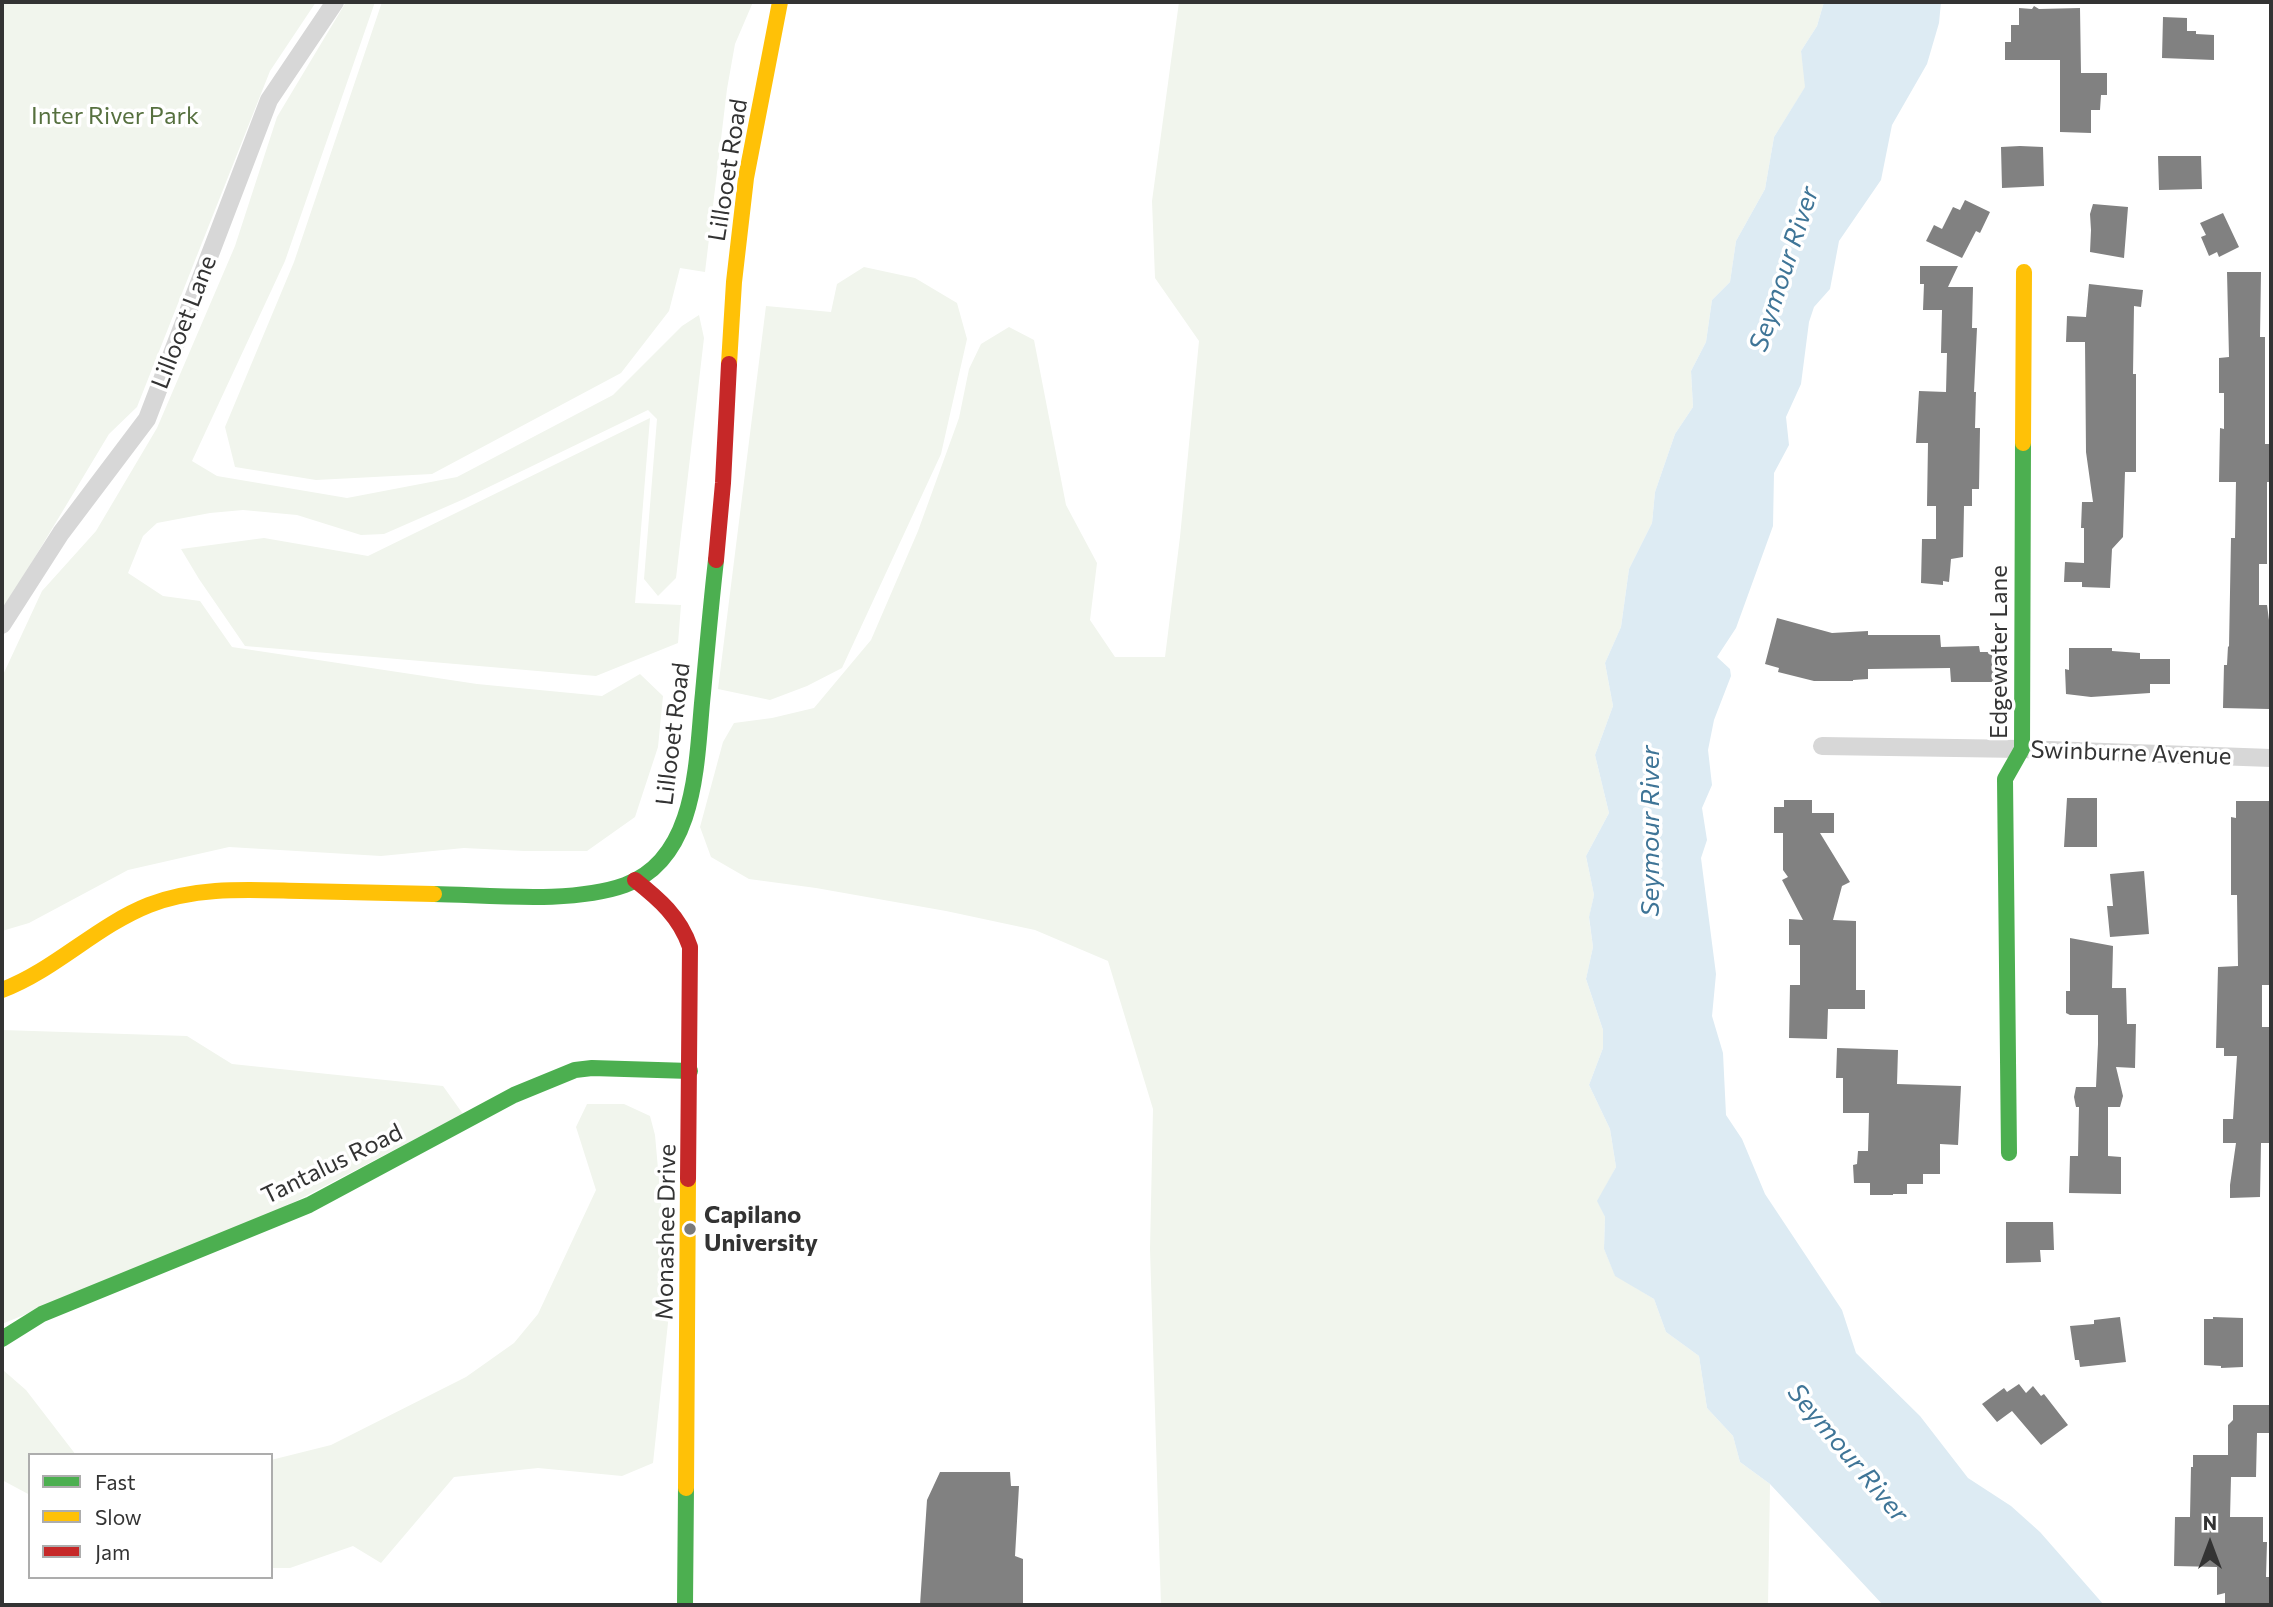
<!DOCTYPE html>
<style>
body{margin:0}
#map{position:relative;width:2273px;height:1607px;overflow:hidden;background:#fff;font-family:Commissioner,sans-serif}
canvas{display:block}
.frame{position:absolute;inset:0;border:4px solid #333;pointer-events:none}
.legend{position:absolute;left:28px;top:1453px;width:245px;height:126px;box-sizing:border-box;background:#fff;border:2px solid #adadad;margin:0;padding:9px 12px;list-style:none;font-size:21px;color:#333}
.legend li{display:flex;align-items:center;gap:14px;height:35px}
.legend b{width:35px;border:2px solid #adadad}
.north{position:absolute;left:2175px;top:1509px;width:70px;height:70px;-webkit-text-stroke:5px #fff;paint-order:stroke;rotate:0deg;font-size:19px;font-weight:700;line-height:28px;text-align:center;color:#333}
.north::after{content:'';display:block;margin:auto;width:24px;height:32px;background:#333;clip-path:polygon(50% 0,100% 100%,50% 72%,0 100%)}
</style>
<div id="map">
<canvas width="2273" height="1607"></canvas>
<div class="frame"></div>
<ul class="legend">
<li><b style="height:9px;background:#4caf50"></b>Fast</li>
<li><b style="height:9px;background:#ffc107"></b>Slow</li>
<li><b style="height:9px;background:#c62828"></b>Jam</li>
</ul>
<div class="north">N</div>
</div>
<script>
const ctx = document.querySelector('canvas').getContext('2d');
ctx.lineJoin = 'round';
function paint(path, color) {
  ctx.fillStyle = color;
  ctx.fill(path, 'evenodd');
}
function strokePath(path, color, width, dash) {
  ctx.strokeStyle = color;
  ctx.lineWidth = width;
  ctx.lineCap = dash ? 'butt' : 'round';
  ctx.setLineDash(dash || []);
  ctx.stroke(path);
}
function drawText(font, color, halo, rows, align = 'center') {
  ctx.font = font + ' Commissioner,sans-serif';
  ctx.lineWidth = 7;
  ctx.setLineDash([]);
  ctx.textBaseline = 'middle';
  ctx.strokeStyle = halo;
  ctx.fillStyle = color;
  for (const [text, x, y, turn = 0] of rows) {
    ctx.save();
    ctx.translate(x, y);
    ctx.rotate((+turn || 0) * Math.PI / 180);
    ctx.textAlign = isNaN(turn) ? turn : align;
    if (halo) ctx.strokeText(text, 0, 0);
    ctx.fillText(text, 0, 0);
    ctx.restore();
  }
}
paint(new Path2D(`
 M 2,2 L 316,2 L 270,71 L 137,407 L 109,434 L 2,612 Z
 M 346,2 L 375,2 L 285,261 L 192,461 L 217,476 L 347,498 L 457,477 L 613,395 L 682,326 L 699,315 L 704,338 L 676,578 L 658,596 L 644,579 L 657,419 L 648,410 L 464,499 L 384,534 L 361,535 L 297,515 L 243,510 L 210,513 L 157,523 L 143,536 L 128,573 L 163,596 L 200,601 L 232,647 L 477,684 L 602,696 L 640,674 L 663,696 L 658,747 L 635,817 L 587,851 L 524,851 L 464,848 L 381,856 L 229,847 L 128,870 L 29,923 L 2,931 L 2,677 L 42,591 L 96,531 L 157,428 L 235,246 L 277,117 Z
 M 382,2 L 753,2 L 735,44 L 727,89 L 705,272 L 680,268 L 669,311 L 621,373 L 432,474 L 316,480 L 235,467 L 225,427 L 294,262 Z
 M 1179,2 L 1824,2 L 1817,26 L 1801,51 L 1806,86 L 1774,137 L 1765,189 L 1736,241 L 1730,282 L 1712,300 L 1706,342 L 1691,371 L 1693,407 L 1675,434 L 1655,492 L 1652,523 L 1629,569 L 1621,627 L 1605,663 L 1613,706 L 1595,755 L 1609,813 L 1586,856 L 1594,895 L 1589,918 L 1593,947 L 1586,979 L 1603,1030 L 1603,1048 L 1589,1085 L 1610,1129 L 1616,1167 L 1598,1201 L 1605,1217 L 1604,1249 L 1615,1275 L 1654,1299 L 1666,1332 L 1699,1356 L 1707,1408 L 1733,1436 L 1740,1462 L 1770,1484 L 1768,1605 L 1161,1605 L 1150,1249 L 1153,1109 L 1108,961 L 1035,930 L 946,911 L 816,888 L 749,879 L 711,857 L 700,827 L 723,742 L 734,723 L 772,718 L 814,708 L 871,640 L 918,531 L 959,418 L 969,369 L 981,344 L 1009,327 L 1034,340 L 1066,505 L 1097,563 L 1090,620 L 1115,657 L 1165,657 L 1180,537 L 1199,341 L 1155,278 L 1152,201 Z
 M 864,267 L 915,278 L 957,303 L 967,339 L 941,454 L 842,668 L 807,686 L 770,700 L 718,689 L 766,306 L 831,312 L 837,284 Z
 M 650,418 L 635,603 L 681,605 L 678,643 L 596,676 L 245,646 L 199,579 L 181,549 L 264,538 L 368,556 Z
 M 2,1030 L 187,1036 L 232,1064 L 443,1086 L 463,1114 L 281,1209 L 2,1324 Z
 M 587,1104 L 624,1104 L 650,1116 L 655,1135 L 670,1304 L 653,1463 L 622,1476 L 538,1468 L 454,1477 L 381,1563 L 353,1546 L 290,1568 L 271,1568 L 271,1460 L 331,1445 L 466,1377 L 514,1343 L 538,1314 L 596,1190 L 576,1127 Z
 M 3,1370 L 26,1390 L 76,1455 L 30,1455 L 30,1495 L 2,1480 Z`), '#f1f5ed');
paint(new Path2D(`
 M 1824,2 L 1941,2 L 1939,23 L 1927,64 L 1892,125 L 1881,180 L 1839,241 L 1830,289 L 1814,307 L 1809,322 L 1801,384 L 1786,417 L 1789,445 L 1774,473 L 1773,526 L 1736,628 L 1717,657 L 1730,669 L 1731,676 L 1714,720 L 1708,750 L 1712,785 L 1702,808 L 1707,840 L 1701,858 L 1716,974 L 1712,1016 L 1723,1053 L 1726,1115 L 1742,1139 L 1765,1194 L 1842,1310 L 1856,1353 L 1920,1416 L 1968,1478 L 2011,1506 L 2040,1532 L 2104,1605 L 1883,1605 L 1770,1484 L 1740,1462 L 1733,1436 L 1707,1408 L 1699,1356 L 1666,1332 L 1654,1299 L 1615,1276 L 1604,1249 L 1605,1217 L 1597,1201 L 1616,1167 L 1610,1129 L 1589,1085 L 1603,1048 L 1603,1030 L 1586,979 L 1593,947 L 1589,917 L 1594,895 L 1586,856 L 1609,813 L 1595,755 L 1613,706 L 1605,663 L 1621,627 L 1629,569 L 1652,523 L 1655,492 L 1675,434 L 1693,407 L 1691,371 L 1706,342 L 1712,300 L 1730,282 L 1736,241 L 1765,189 L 1774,137 L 1805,87 L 1801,51 L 1817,26 Z`), '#ddebf3');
paint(new Path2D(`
 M 2034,6 L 2039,9 L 2080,8 L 2081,73 L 2107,73 L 2107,95 L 2101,95 L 2100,110 L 2091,110 L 2091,133 L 2060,132 L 2060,60 L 2005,60 L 2005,42 L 2011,42 L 2011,25 L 2019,25 L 2019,8 L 2032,9 Z
 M 2163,17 L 2187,18 L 2187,31 L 2196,31 L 2196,34 L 2214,35 L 2214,60 L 2162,58 Z
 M 2020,146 L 2043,147 L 2044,186 L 2002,188 L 2001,147 Z
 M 2158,156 L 2201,156 L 2202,189 L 2159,190 Z
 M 1965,200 L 1990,212 L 1980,233 L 1976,231 L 1962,258 L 1926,241 L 1934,225 L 1942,229 L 1953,207 L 1960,210 Z
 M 2093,204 L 2128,207 L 2124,258 L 2090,252 L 2091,230 L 2090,214 Z
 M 2223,213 L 2239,247 L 2219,257 L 2217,252 L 2209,256 L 2201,237 L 2206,235 L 2200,223 Z
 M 1920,266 L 1958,266 L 1948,287 L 1973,287 L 1972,328 L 1977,328 L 1974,392 L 1976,392 L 1975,428 L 1980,428 L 1979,489 L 1972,489 L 1972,506 L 1964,506 L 1963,557 L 1951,559 L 1949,582 L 1943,581 L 1943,585 L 1921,583 L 1922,539 L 1936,539 L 1936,506 L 1927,506 L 1928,443 L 1916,443 L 1919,391 L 1946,392 L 1947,353 L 1941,353 L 1942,310 L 1923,310 L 1924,284 L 1920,284 Z
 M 2227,272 L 2261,272 L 2260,337 L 2265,337 L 2265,444 L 2271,444 L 2271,482 L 2267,482 L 2267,564 L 2259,564 L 2259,605 L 2267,605 L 2269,620 L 2271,620 L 2271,657 L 2269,657 L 2271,691 L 2269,709 L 2223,708 L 2224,665 L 2227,665 L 2228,646 L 2229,647 L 2231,538 L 2235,538 L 2236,482 L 2219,482 L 2220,428 L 2224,429 L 2224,393 L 2219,393 L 2219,358 L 2229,357 Z
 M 2089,284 L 2143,290 L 2141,307 L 2134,306 L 2133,374 L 2136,374 L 2136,472 L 2125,472 L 2123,537 L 2112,549 L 2110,588 L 2082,587 L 2082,582 L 2064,582 L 2065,562 L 2084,563 L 2084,528 L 2081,528 L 2082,502 L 2093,502 L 2086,452 L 2085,342 L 2066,342 L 2067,316 L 2086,317 Z
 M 1777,618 L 1832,633 L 1868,631 L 1868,635 L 1940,635 L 1941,647 L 1979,646 L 1980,652 L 1995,652 L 1996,682 L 1951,682 L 1950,668 L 1868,669 L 1868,679 L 1853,680 L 1853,681 L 1814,681 L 1778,672 L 1779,668 L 1765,664 Z
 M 2069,648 L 2112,648 L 2112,651 L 2140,653 L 2140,659 L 2170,659 L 2170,684 L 2150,684 L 2150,693 L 2091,697 L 2066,694 L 2065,669 L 2069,670 Z
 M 2067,798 L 2097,798 L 2097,847 L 2064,847 Z
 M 1784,800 L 1812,800 L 1812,813 L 1834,813 L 1834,833 L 1820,833 L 1850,882 L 1842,886 L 1833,920 L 1856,921 L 1856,990 L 1865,990 L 1865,1009 L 1828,1009 L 1827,1039 L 1789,1038 L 1790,985 L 1800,985 L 1800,945 L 1789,945 L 1789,919 L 1803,920 L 1782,880 L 1788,877 L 1783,870 L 1783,833 L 1774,833 L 1774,807 L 1784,807 Z
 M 2236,801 L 2271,801 L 2271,985 L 2262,985 L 2262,1027 L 2271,1027 L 2271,1143 L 2261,1143 L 2260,1197 L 2230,1198 L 2230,1185 L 2236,1143 L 2223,1143 L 2223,1119 L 2233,1119 L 2237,1056 L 2224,1056 L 2224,1048 L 2216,1048 L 2218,967 L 2238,966 L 2237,895 L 2231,895 L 2231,817 L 2236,818 Z
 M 2144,871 L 2149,934 L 2110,937 L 2107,906 L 2113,906 L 2110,874 Z
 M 2070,938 L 2113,946 L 2112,988 L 2126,988 L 2127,1024 L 2136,1024 L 2135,1068 L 2116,1067 L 2123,1096 L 2120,1107 L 2108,1107 L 2108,1156 L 2121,1157 L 2121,1194 L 2069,1193 L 2070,1156 L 2078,1156 L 2079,1107 L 2076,1107 L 2074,1097 L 2076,1087 L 2096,1087 L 2098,1044 L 2098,1015 L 2070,1015 L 2066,1013 L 2066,991 L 2070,991 Z
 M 1837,1048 L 1898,1050 L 1897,1084 L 1961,1086 L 1958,1145 L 1940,1144 L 1940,1174 L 1923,1174 L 1923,1184 L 1907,1184 L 1907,1194 L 1893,1194 L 1893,1195 L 1870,1195 L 1870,1183 L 1854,1183 L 1853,1165 L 1857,1164 L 1858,1151 L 1868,1151 L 1869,1113 L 1843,1113 L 1843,1078 L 1836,1078 Z
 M 2006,1222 L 2053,1222 L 2054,1250 L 2040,1250 L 2041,1262 L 2006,1263 Z
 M 2120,1317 L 2126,1362 L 2080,1367 L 2079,1360 L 2075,1360 L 2070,1326 L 2094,1324 L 2094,1320 Z
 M 2213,1317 L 2243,1318 L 2243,1367 L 2221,1368 L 2221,1366 L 2204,1365 L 2204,1319 L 2213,1319 Z
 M 2019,1384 L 2026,1393 L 2033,1386 L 2041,1396 L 2044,1394 L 2068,1425 L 2041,1445 L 2012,1411 L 1997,1422 L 1982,1404 L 2004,1388 L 2007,1392 Z
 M 2233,1405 L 2269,1405 L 2269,1433 L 2257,1433 L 2256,1477 L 2231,1477 L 2230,1517 L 2263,1517 L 2263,1542 L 2267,1542 L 2266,1577 L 2271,1577 L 2271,1605 L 2225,1603 L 2225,1593 L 2217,1595 L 2217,1567 L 2174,1566 L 2175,1517 L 2190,1517 L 2191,1467 L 2193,1467 L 2193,1455 L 2228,1455 L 2228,1425 L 2233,1420 Z
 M 940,1472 L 1010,1472 L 1011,1486 L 1019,1486 L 1015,1556 L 1023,1559 L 1023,1605 L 920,1605 L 927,1500 Z`), '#818181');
strokePath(new Path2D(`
 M 2,625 L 61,533 L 147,419 L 269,100 L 335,2
 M 1822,746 L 2022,749 L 2271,758`), '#d7d7d7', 18);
strokePath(new Path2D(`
 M 434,894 C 491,895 572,904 625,885 C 699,858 696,758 703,693 C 707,649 711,604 716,560
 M 2009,1153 L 2005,779 L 2022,749 L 2023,443
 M 2,1339 L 42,1314 L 309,1205 L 514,1095 L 575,1070 L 592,1068 L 690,1071
 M 685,1605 L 686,1488`), '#4caf50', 16);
strokePath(new Path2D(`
 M 729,364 L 734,282 L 746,178 L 780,2
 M 2023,443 L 2024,272
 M 2,990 C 55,970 96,926 149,905 C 198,886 250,890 301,891 C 345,892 389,893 434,894
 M 686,1488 L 688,1179`), '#ffc107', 16);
strokePath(new Path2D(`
 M 716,560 L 723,483 L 729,364
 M 635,880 C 659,899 680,917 690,947 L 688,1179`), '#c62828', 16);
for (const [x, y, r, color] of [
 [690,1229,7,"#7a7a7a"]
]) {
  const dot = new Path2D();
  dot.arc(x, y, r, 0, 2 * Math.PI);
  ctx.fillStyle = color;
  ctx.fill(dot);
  strokePath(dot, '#fff', 2.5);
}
drawText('24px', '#56703f', '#fff', [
 ["Inter River Park",115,116]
]);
drawText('24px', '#333', '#fff', [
 ["Lillooet Road",728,170,-81],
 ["Lillooet Lane",184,322,-69],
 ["Edgewater Lane",1999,652,-90],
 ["Lillooet Road",673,734,-83],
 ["Swinburne Avenue",2131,753,2],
 ["Tantalus Road",332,1164,-26],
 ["Monashee Drive",666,1232,-89]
]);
drawText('bold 24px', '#333', '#fff', [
 ["Capilano",704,1215],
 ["University",704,1243]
], 'left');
drawText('italic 26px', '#3f7597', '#fff', [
 ["Seymour River",1784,269,-72],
 ["Seymour River",1650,831,-90],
 ["Seymour River",1848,1453,50]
]);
</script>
